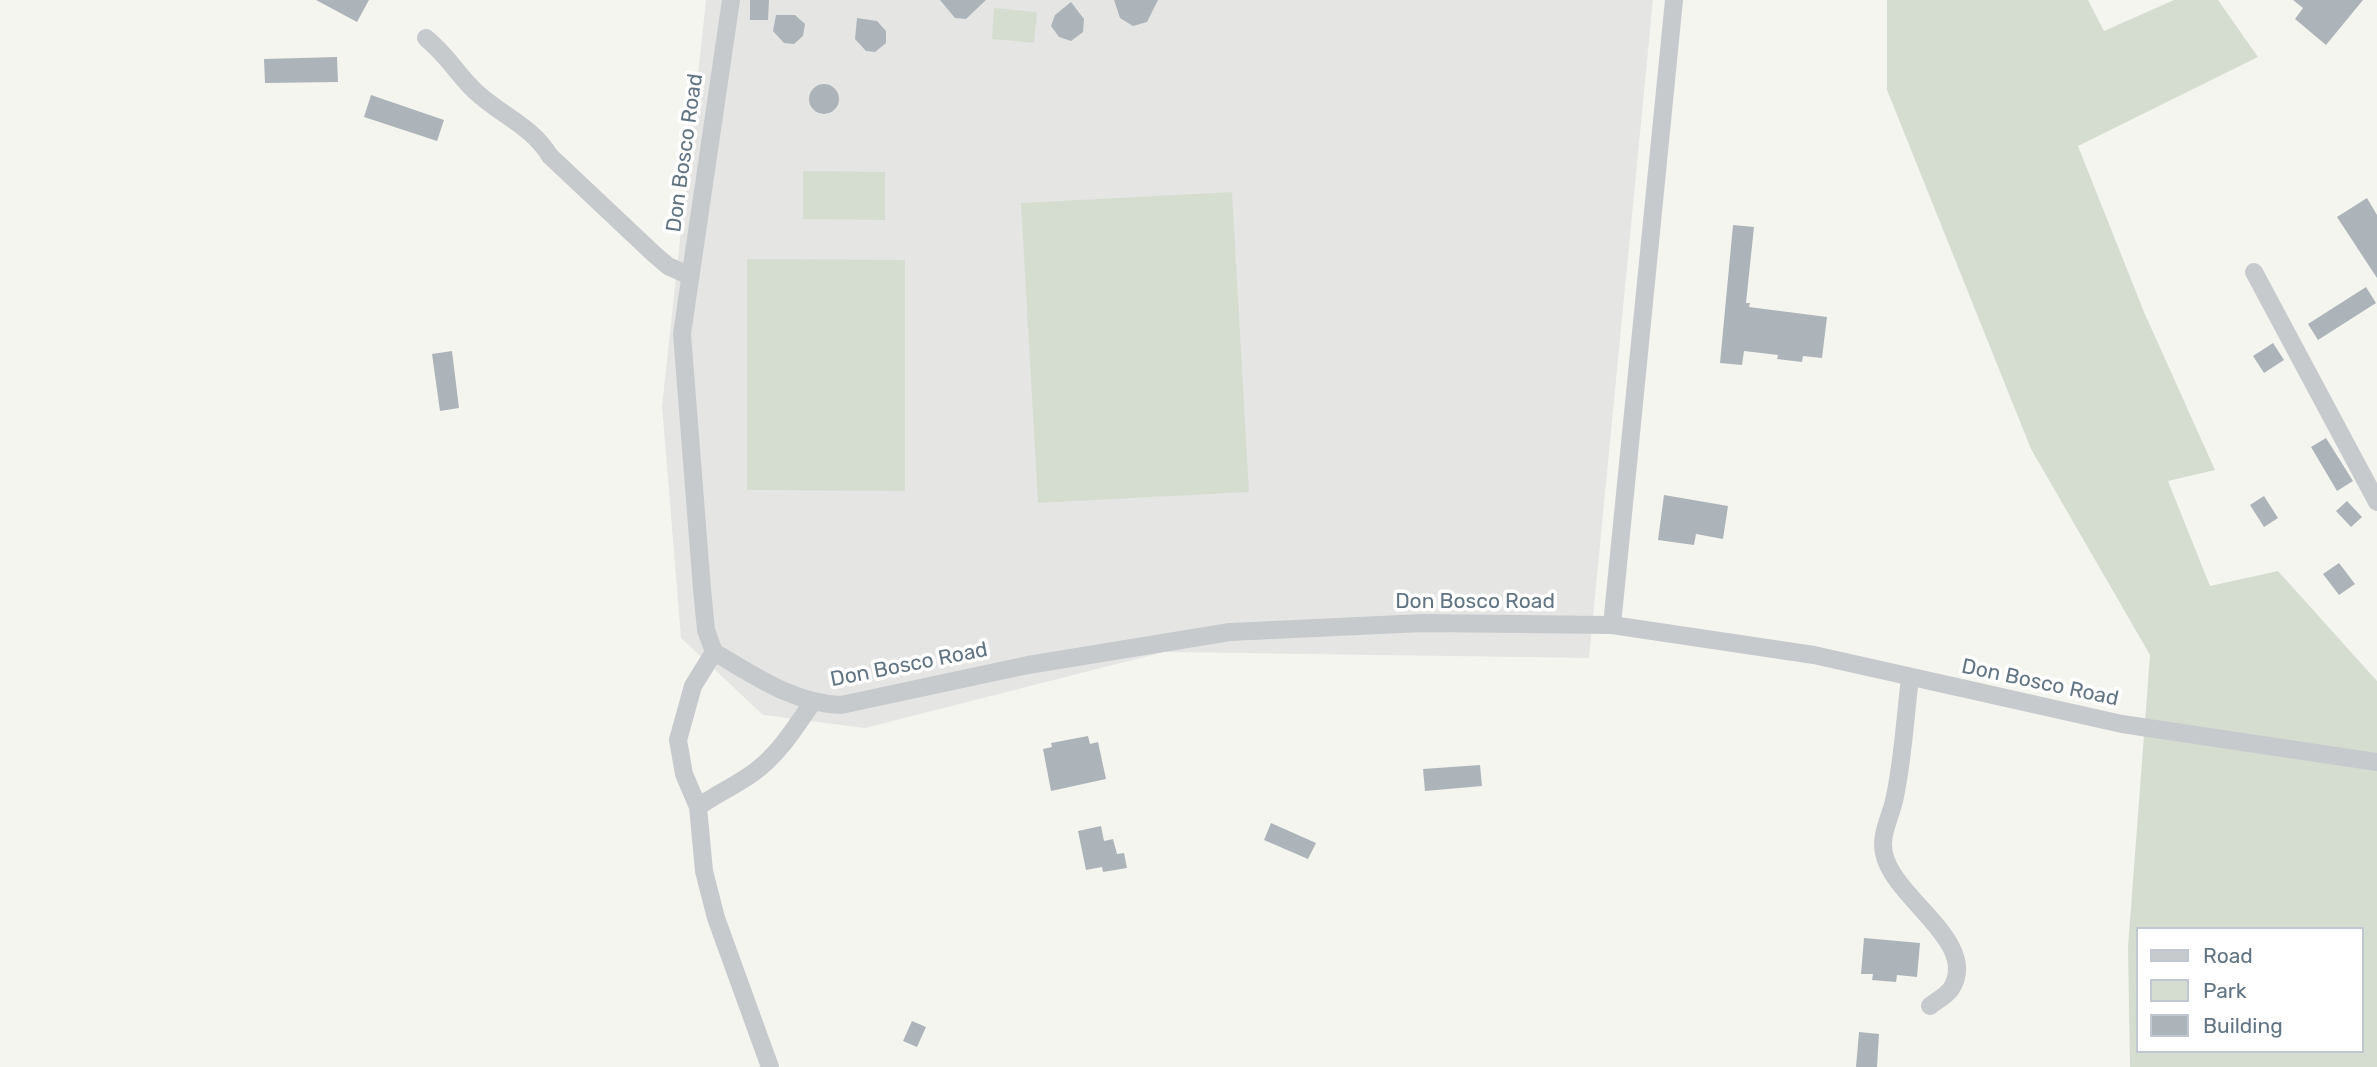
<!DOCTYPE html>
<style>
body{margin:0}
#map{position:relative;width:2377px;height:1067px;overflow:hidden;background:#f5f5f0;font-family:Rubik,sans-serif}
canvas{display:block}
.legend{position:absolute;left:2136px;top:927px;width:228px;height:126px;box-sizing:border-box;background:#fff;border:2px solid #c0c7ce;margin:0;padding:9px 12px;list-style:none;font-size:21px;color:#617484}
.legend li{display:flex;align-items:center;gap:14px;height:35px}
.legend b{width:35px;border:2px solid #c0c7ce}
</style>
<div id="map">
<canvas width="2377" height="1067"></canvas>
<ul class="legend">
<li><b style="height:9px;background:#c7cacd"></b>Road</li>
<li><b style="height:19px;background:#d5ddd1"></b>Park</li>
<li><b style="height:19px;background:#acb4b9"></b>Building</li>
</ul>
</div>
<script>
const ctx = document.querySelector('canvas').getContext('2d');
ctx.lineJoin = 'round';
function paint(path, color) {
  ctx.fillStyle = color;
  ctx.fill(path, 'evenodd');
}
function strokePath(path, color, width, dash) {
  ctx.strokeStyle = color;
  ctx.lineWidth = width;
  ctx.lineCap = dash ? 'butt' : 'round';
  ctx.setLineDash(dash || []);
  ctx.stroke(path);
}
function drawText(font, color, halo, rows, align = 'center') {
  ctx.font = font + ' Rubik,sans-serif';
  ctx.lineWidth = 7;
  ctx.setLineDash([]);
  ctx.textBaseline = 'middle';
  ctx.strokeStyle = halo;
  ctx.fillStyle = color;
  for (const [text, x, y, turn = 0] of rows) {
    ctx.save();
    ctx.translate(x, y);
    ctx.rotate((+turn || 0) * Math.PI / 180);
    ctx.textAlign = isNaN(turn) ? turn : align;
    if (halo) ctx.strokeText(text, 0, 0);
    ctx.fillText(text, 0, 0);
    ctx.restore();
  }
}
paint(new Path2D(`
 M 706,0 L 1653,0 L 1589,658 L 1164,652 L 865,728 L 763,715 L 681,638 L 662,406 Z`), '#e5e6e4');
paint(new Path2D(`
 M 1887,0 L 2088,0 L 2104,31 L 2174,0 L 2218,0 L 2258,57 L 2078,146 L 2144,312 L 2215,470 L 2168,481 L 2210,586 L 2278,571 L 2377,681 L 2377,1067 L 2130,1067 L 2128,947 L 2150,655 L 2031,449 L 1887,90 ZM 2137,929 L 2361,929 L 2361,1051 L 2137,1051 Z
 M 994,8 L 1037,12 L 1034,43 L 992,39 Z
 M 803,171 L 885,172 L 885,220 L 803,219 Z
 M 1232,192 L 1249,492 L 1038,503 L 1021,203 Z
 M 747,259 L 905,260 L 905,491 L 747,490 Z`), '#d5ddd1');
paint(new Path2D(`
 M 316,0 L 369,0 L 357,22 Z
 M 750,0 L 769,0 L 768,20 L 750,20 Z
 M 940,0 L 986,0 L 966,19 L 955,18 Z
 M 1114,0 L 1158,0 L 1147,22 L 1133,26 L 1120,18 Z
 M 2293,0 L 2363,0 L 2326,45 L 2295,19 L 2303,8 Z
 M 1071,2 L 1084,19 L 1083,32 L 1071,41 L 1059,37 L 1051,26 L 1055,15 Z
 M 776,15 L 795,15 L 805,24 L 803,36 L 794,44 L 784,43 L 773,31 Z
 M 857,18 L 877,21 L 886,31 L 886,43 L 875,52 L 866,51 L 855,39 Z
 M 337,57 L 338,82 L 265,83 L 264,59 Z
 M809 99a15 15 0 1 1 30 0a15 15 0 1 1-30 0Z
 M 371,95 L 444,120 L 437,141 L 364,117 Z
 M 2367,198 L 2377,215 L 2377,278 L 2337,217 Z
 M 1733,225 L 1754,227 L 1746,303 L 1750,303 L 1749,307 L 1827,317 L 1822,358 L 1803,356 L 1802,362 L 1777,359 L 1778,355 L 1744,351 L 1742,365 L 1720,363 Z
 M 2366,287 L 2376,303 L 2318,340 L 2308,324 Z
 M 2273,343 L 2284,360 L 2264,373 L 2253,356 Z
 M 452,351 L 459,408 L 440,411 L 432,354 Z
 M 2326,438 L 2353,481 L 2337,491 L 2311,447 Z
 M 1664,495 L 1728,506 L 1723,539 L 1696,534 L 1694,545 L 1658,540 Z
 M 2264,496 L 2278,518 L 2264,527 L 2250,505 Z
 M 2347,501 L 2362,517 L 2351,527 L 2336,511 Z
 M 2339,563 L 2355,584 L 2339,595 L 2323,574 Z
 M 1088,736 L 1090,744 L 1098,742 L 1106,779 L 1051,791 L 1043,749 L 1052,747 L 1051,743 Z
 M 1480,765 L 1482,786 L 1425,791 L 1423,769 Z
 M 1271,823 L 1316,843 L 1308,859 L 1264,840 Z
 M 1101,826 L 1104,841 L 1113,839 L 1117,854 L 1124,853 L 1127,868 L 1103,872 L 1102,867 L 1086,870 L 1078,831 Z
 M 1864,938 L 1920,943 L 1917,977 L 1897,975 L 1896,982 L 1872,980 L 1873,974 L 1861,974 Z
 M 912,1021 L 926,1027 L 917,1047 L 903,1041 Z
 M 1859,1032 L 1879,1034 L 1877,1067 L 1856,1067 Z`), '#acb4b9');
strokePath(new Path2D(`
 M 731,0 L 682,334 L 702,589 L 706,630 L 714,652 C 754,675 794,704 841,705 L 1028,665 L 1230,632 L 1422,623 L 1612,625 L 1814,655 L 2122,724 L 2377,762
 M 426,38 C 448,56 457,74 475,91 C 500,115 531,125 550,156 L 654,254 L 668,266 L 690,276
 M 2254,272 L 2377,502
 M 1612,625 L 1674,0
 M 714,652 L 693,686 L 678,740 L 684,774 L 698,807 L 704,871 L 716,918 L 770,1067
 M 1910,678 C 1905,718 1903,761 1894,801 C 1890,818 1880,835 1884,853 C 1892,898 1981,942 1951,989 C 1946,996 1936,1001 1930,1006
 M 698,807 C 716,794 735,786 753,773 C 778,755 795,728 812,703`), '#c7cacd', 18);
drawText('21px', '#617484', '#fff', [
 ["Don Bosco Road",685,153,-82],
 ["Don Bosco Road",1475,602],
 ["Don Bosco Road",909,665,-11],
 ["Don Bosco Road",2040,683,12]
]);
</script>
